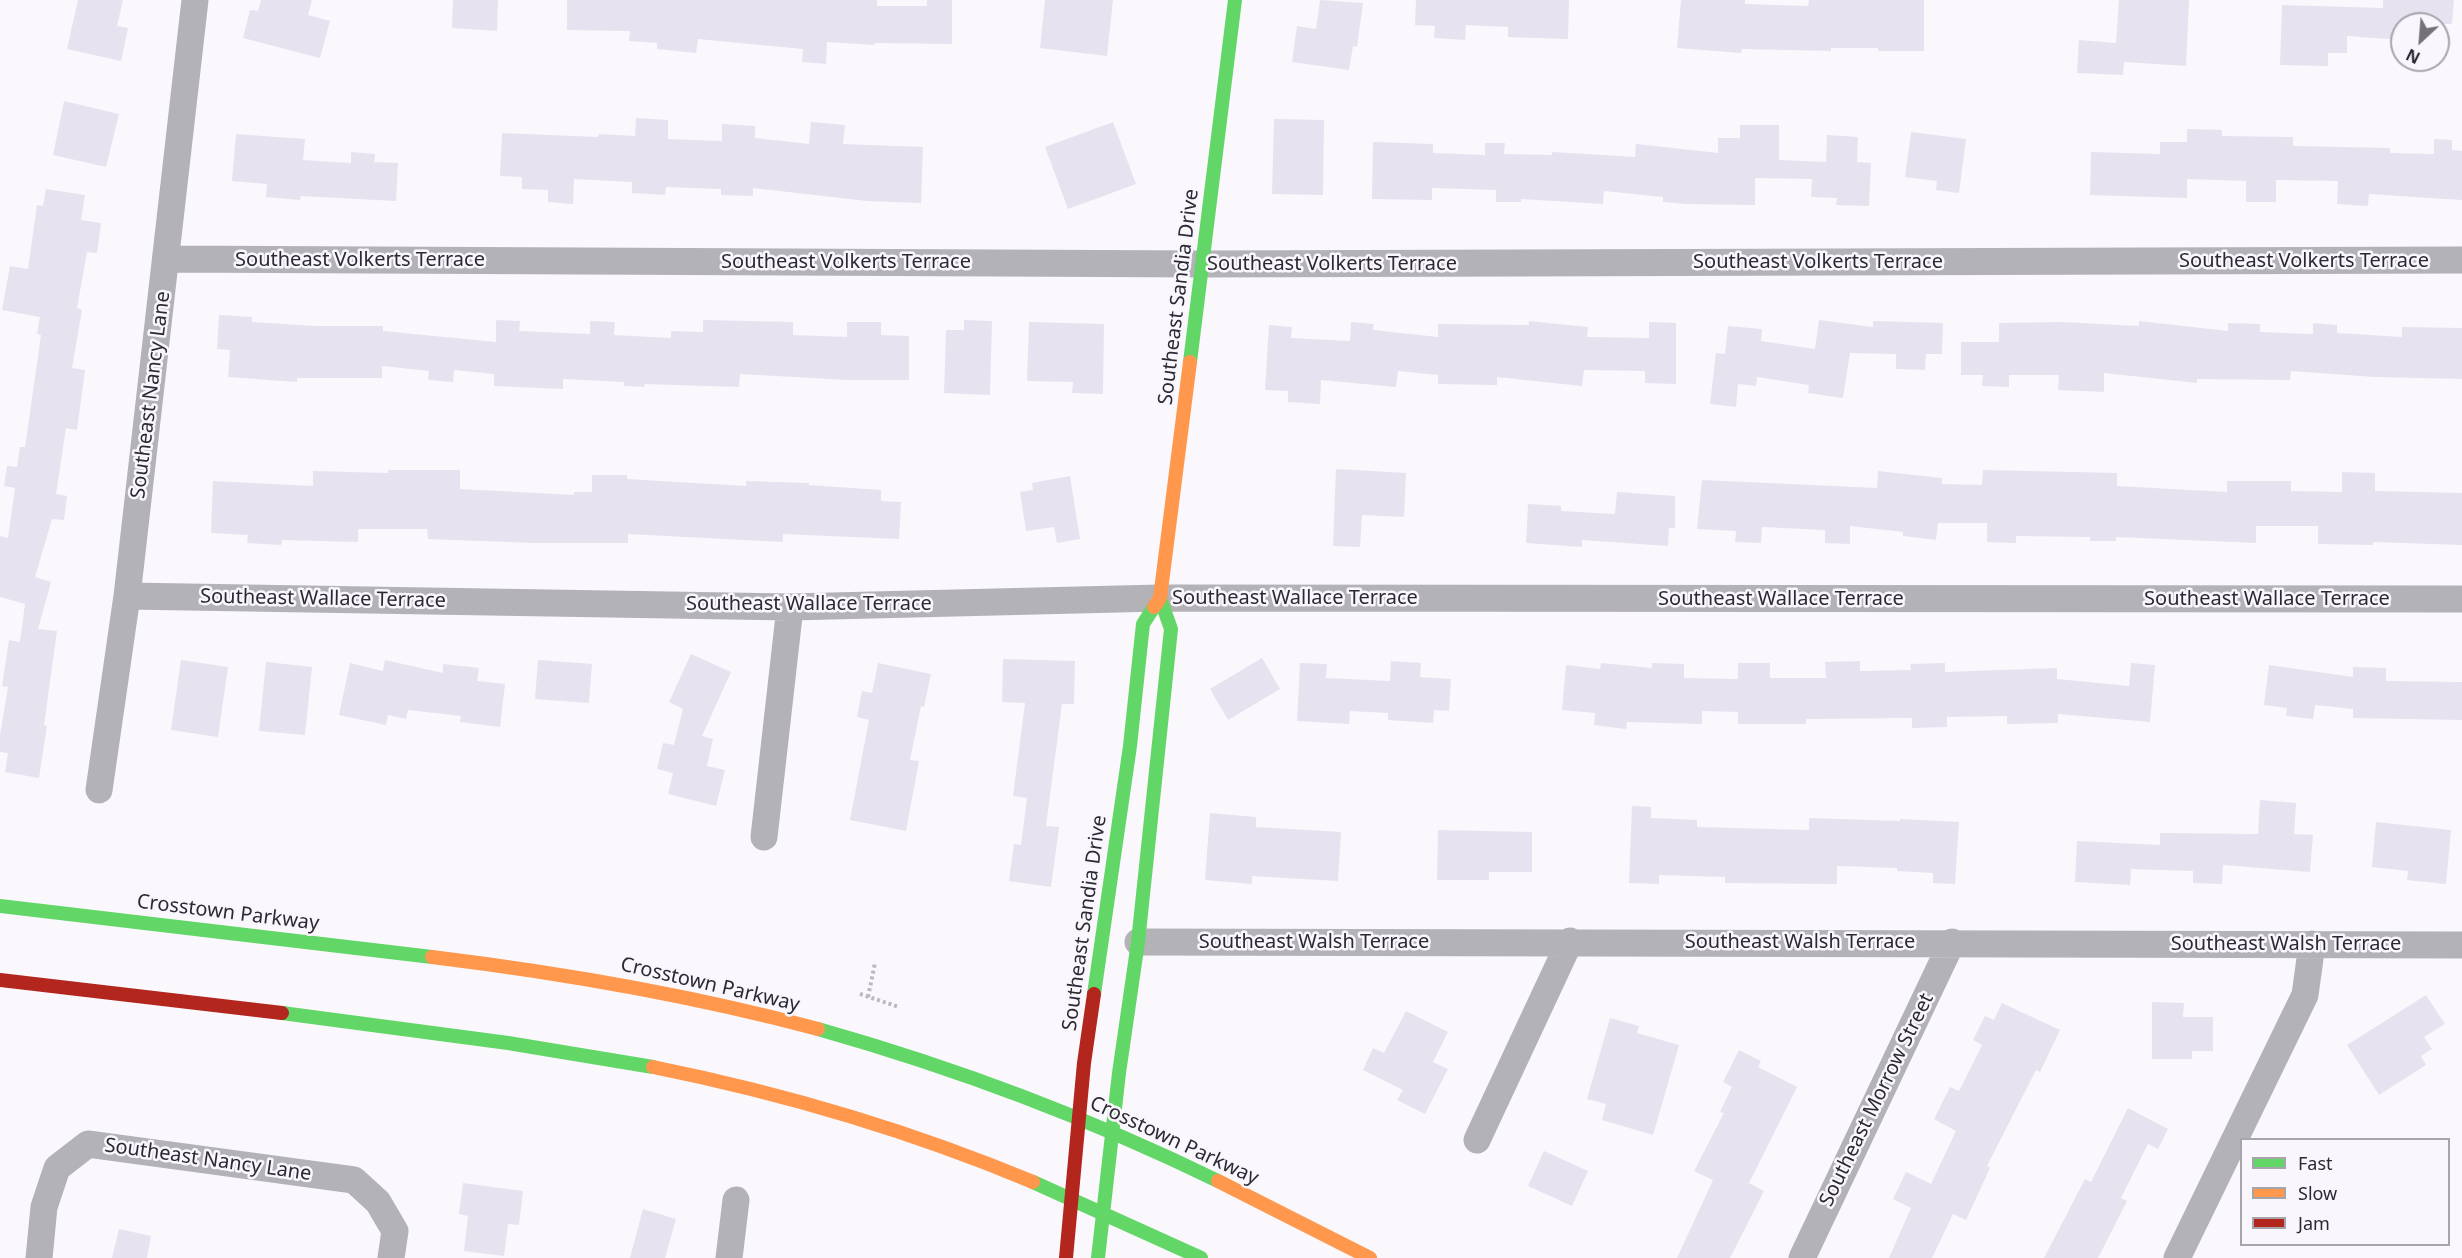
<!DOCTYPE html>
<style>
body{margin:0}
#map{position:relative;width:2462px;height:1258px;overflow:hidden;background:#faf8fc;font-family:"Noto Sans",sans-serif}
canvas{display:block}
.legend{position:absolute;left:2240px;top:1138px;width:210px;height:108px;box-sizing:border-box;background:#f9f7fd;border:2px solid #a7a5ac;margin:0;padding:8px 10px;list-style:none;font-size:18px;color:#2c2932}
.legend li{display:flex;align-items:center;gap:12px;height:30px}
.legend b{width:30px;border:2px solid #a7a5ac}
.north{position:absolute;left:2390px;top:12px;width:60px;height:60px;box-sizing:border-box;background:#f9f7fd;border:2px solid #a7a5ac;border-radius:50%;rotate:206deg;font-size:16px;font-weight:700;line-height:24px;text-align:center;color:#2c2932}
.north::after{content:'';display:block;margin:auto;width:21px;height:27px;background:#747179;clip-path:polygon(50% 0,100% 100%,50% 72%,0 100%)}
</style>
<div id="map">
<canvas width="2462" height="1258"></canvas>
<ul class="legend">
<li><b style="height:8px;background:#63d668"></b>Fast</li>
<li><b style="height:8px;background:#ff974d"></b>Slow</li>
<li><b style="height:8px;background:#b3261e"></b>Jam</li>
</ul>
<div class="north">N</div>
</div>
<script>
const ctx = document.querySelector('canvas').getContext('2d');
ctx.lineJoin = 'round';
function paint(path, color) {
  ctx.fillStyle = color;
  ctx.fill(path, 'evenodd');
}
function strokePath(path, color, width, dash) {
  ctx.strokeStyle = color;
  ctx.lineWidth = width;
  ctx.lineCap = dash ? 'butt' : 'round';
  ctx.setLineDash(dash || []);
  ctx.stroke(path);
}
function drawText(font, color, halo, rows, align = 'center') {
  ctx.font = font + ' "Noto Sans",sans-serif';
  ctx.lineWidth = 5;
  ctx.setLineDash([]);
  ctx.textBaseline = 'middle';
  ctx.strokeStyle = halo;
  ctx.fillStyle = color;
  for (const [text, x, y, turn = 0] of rows) {
    ctx.save();
    ctx.translate(x, y);
    ctx.rotate((+turn || 0) * Math.PI / 180);
    ctx.textAlign = isNaN(turn) ? turn : align;
    if (halo) ctx.strokeText(text, 0, 0);
    ctx.fillText(text, 0, 0);
    ctx.restore();
  }
}
paint(new Path2D(`
 M 78,0 L 123,0 L 117,26 L 128,28 L 121,61 L 67,49 Z
 M 261,0 L 312,0 L 308,15 L 330,21 L 320,58 L 243,38 L 250,10 L 258,11 Z
 M 453,0 L 498,0 L 497,31 L 452,28 Z
 M 567,0 L 877,0 L 877,6 L 927,6 L 927,0 L 952,0 L 952,44 L 875,43 L 874,45 L 827,42 L 826,64 L 802,62 L 803,49 L 698,39 L 696,53 L 657,49 L 657,43 L 629,41 L 630,31 L 567,30 Z
 M 1045,0 L 1113,0 L 1107,56 L 1040,48 Z
 M 1320,0 L 1363,3 L 1357,47 L 1353,46 L 1349,70 L 1292,62 L 1297,26 L 1316,29 Z
 M 1416,0 L 1569,0 L 1568,39 L 1508,37 L 1508,27 L 1466,25 L 1465,40 L 1434,38 L 1435,26 L 1415,25 Z
 M 1681,0 L 1745,0 L 1745,4 L 1808,6 L 1809,0 L 1924,0 L 1924,51 L 1878,51 L 1878,48 L 1831,48 L 1831,51 L 1742,49 L 1741,53 L 1677,48 Z
 M 2119,0 L 2189,0 L 2186,66 L 2124,62 L 2123,75 L 2077,73 L 2079,40 L 2116,43 Z
 M 2383,0 L 2454,0 L 2452,24 L 2402,24 L 2402,40 L 2347,36 L 2347,53 L 2328,53 L 2328,66 L 2280,65 L 2282,5 L 2383,8 Z
 M 64,101 L 119,114 L 106,167 L 53,155 Z
 M 636,118 L 668,120 L 668,139 L 722,141 L 722,124 L 755,126 L 755,138 L 809,144 L 811,122 L 845,125 L 843,144 L 923,147 L 921,203 L 867,201 L 753,188 L 753,196 L 721,195 L 721,189 L 666,187 L 665,195 L 632,193 L 632,182 L 574,179 L 573,204 L 548,202 L 548,190 L 522,189 L 522,177 L 500,176 L 502,133 L 598,137 L 599,134 L 635,136 Z
 M 1274,119 L 1324,120 L 1323,195 L 1272,194 Z
 M 1113,122 L 1136,184 L 1068,209 L 1045,147 Z
 M 1740,125 L 1779,125 L 1779,160 L 1826,162 L 1827,135 L 1858,137 L 1857,162 L 1871,163 L 1869,206 L 1836,205 L 1837,198 L 1811,197 L 1812,179 L 1755,178 L 1755,205 L 1686,204 L 1663,202 L 1663,197 L 1604,191 L 1603,204 L 1521,199 L 1521,202 L 1496,202 L 1496,190 L 1432,188 L 1432,200 L 1372,199 L 1373,142 L 1433,144 L 1433,153 L 1485,155 L 1485,143 L 1505,143 L 1504,154 L 1552,155 L 1552,152 L 1635,157 L 1636,144 L 1718,153 L 1718,138 L 1740,138 Z
 M 2187,129 L 2222,130 L 2222,136 L 2293,137 L 2293,146 L 2390,148 L 2390,153 L 2434,154 L 2434,139 L 2452,140 L 2452,150 L 2462,151 L 2462,200 L 2369,194 L 2368,206 L 2337,204 L 2338,181 L 2276,180 L 2276,202 L 2246,202 L 2246,181 L 2187,179 L 2187,198 L 2090,195 L 2091,152 L 2160,154 L 2160,142 L 2187,142 Z
 M 1911,132 L 1966,139 L 1959,193 L 1936,190 L 1937,181 L 1905,177 Z
 M 236,134 L 305,139 L 303,160 L 351,163 L 351,152 L 375,154 L 374,162 L 398,163 L 396,201 L 301,196 L 300,200 L 266,197 L 267,184 L 232,181 Z
 M 46,189 L 85,195 L 81,220 L 101,223 L 97,253 L 87,252 L 77,308 L 82,310 L 72,368 L 85,370 L 77,430 L 66,428 L 56,494 L 67,496 L 64,520 L 52,519 L 35,577 L 51,582 L 38,629 L 57,631 L 44,725 L 47,726 L 39,778 L 5,772 L 8,753 L 0,752 L 0,735 L 8,687 L 2,686 L 9,640 L 20,642 L 25,604 L 0,597 L 0,536 L 8,538 L 15,488 L 4,486 L 7,466 L 17,467 L 20,447 L 25,447 L 41,335 L 37,334 L 40,317 L 2,310 L 10,266 L 28,269 L 37,205 L 43,206 Z
 M 219,315 L 252,317 L 252,322 L 315,326 L 383,326 L 383,331 L 496,342 L 496,320 L 520,321 L 519,331 L 590,334 L 590,321 L 615,322 L 614,335 L 671,338 L 671,331 L 703,332 L 703,320 L 793,322 L 793,335 L 847,337 L 847,322 L 881,322 L 881,335 L 909,336 L 909,380 L 847,380 L 740,374 L 739,387 L 645,384 L 644,387 L 624,386 L 624,382 L 563,379 L 563,389 L 494,386 L 494,374 L 454,370 L 453,382 L 428,380 L 429,371 L 382,366 L 382,378 L 297,378 L 297,382 L 228,377 L 230,350 L 217,349 Z
 M 964,320 L 992,321 L 990,395 L 944,393 L 946,330 L 964,330 Z
 M 1819,320 L 1873,327 L 1873,321 L 1943,323 L 1942,354 L 1926,354 L 1925,370 L 1896,369 L 1896,354 L 1850,353 L 1843,398 L 1808,393 L 1809,385 L 1757,377 L 1756,386 L 1738,384 L 1736,407 L 1710,404 L 1716,353 L 1725,354 L 1728,326 L 1762,329 L 1761,341 L 1815,349 Z
 M 1529,321 L 1588,327 L 1587,337 L 1649,338 L 1649,322 L 1676,323 L 1676,384 L 1645,383 L 1645,371 L 1584,370 L 1582,386 L 1497,377 L 1497,385 L 1438,384 L 1438,375 L 1398,371 L 1396,387 L 1321,380 L 1320,404 L 1288,402 L 1288,391 L 1265,390 L 1269,325 L 1292,327 L 1291,338 L 1350,341 L 1351,322 L 1374,324 L 1373,330 L 1438,337 L 1438,324 L 1529,325 Z
 M 2139,321 L 2228,331 L 2228,323 L 2260,324 L 2260,332 L 2313,334 L 2313,323 L 2337,325 L 2337,333 L 2402,337 L 2402,327 L 2462,328 L 2462,379 L 2374,377 L 2291,371 L 2290,380 L 2197,379 L 2197,383 L 2104,373 L 2104,392 L 2058,390 L 2059,375 L 2009,375 L 2009,387 L 1982,386 L 1983,375 L 1961,375 L 1961,342 L 1999,342 L 1999,323 L 2061,322 L 2139,326 Z
 M 1029,322 L 1104,324 L 1103,394 L 1072,393 L 1073,382 L 1027,381 Z
 M 1336,469 L 1406,473 L 1404,517 L 1362,515 L 1360,547 L 1333,546 Z
 M 388,470 L 460,470 L 460,489 L 574,495 L 574,492 L 592,492 L 592,475 L 627,475 L 627,479 L 746,486 L 746,481 L 809,483 L 809,485 L 881,490 L 881,501 L 901,502 L 899,539 L 783,534 L 783,542 L 628,534 L 628,543 L 536,543 L 428,539 L 427,529 L 358,529 L 358,542 L 282,540 L 281,545 L 247,543 L 248,535 L 211,533 L 213,481 L 313,486 L 313,471 L 388,473 Z
 M 1983,470 L 2117,473 L 2117,486 L 2227,492 L 2227,481 L 2291,481 L 2291,491 L 2342,492 L 2342,472 L 2375,473 L 2375,491 L 2462,493 L 2462,545 L 2373,542 L 2373,545 L 2318,544 L 2318,526 L 2256,526 L 2256,543 L 2116,537 L 2116,541 L 2090,541 L 2090,537 L 2016,536 L 2016,543 L 1987,542 L 1987,523 L 1938,523 L 1936,540 L 1903,536 L 1903,532 L 1850,526 L 1850,544 L 1825,543 L 1825,530 L 1762,527 L 1761,543 L 1735,542 L 1736,531 L 1697,529 L 1702,480 L 1877,488 L 1878,471 L 1942,478 L 1942,484 L 1982,485 Z
 M 1070,476 L 1080,539 L 1057,543 L 1054,527 L 1026,531 L 1020,492 L 1033,490 L 1032,483 Z
 M 1617,492 L 1675,496 L 1675,528 L 1669,528 L 1668,546 L 1582,540 L 1582,547 L 1526,543 L 1528,504 L 1561,506 L 1561,511 L 1615,514 Z
 M 691,654 L 731,672 L 702,736 L 713,739 L 707,766 L 725,770 L 716,806 L 668,794 L 673,773 L 657,769 L 663,743 L 674,745 L 683,709 L 669,702 Z
 M 1262,658 L 1280,689 L 1228,720 L 1210,689 Z
 M 1003,659 L 1075,661 L 1074,704 L 1062,704 L 1046,826 L 1059,827 L 1051,887 L 1009,881 L 1014,844 L 1021,845 L 1027,798 L 1013,796 L 1025,703 L 1002,702 Z
 M 181,660 L 228,667 L 218,737 L 171,730 Z
 M 385,660 L 443,673 L 443,664 L 479,668 L 477,681 L 505,684 L 500,727 L 460,722 L 461,716 L 408,710 L 406,719 L 388,715 L 386,725 L 339,715 L 350,663 L 383,671 Z
 M 538,660 L 592,664 L 589,703 L 535,699 Z
 M 1391,661 L 1421,663 L 1420,677 L 1451,679 L 1449,711 L 1434,710 L 1433,723 L 1388,720 L 1388,713 L 1350,711 L 1349,724 L 1297,721 L 1300,663 L 1327,664 L 1326,678 L 1390,681 Z
 M 1860,661 L 1860,671 L 1911,670 L 1910,664 L 1945,663 L 1945,672 L 2057,668 L 2057,679 L 2129,686 L 2131,663 L 2155,665 L 2150,722 L 2058,714 L 2058,723 L 2007,724 L 2007,716 L 1947,717 L 1947,727 L 1912,728 L 1912,718 L 1806,719 L 1806,724 L 1738,724 L 1738,712 L 1702,711 L 1702,724 L 1627,722 L 1626,729 L 1594,725 L 1595,713 L 1562,710 L 1566,665 L 1600,669 L 1601,663 L 1652,668 L 1652,663 L 1684,664 L 1684,678 L 1738,679 L 1738,663 L 1770,663 L 1770,678 L 1826,678 L 1825,662 Z
 M 266,662 L 312,667 L 305,735 L 259,731 Z
 M 878,663 L 931,674 L 924,707 L 921,706 L 910,760 L 919,761 L 906,831 L 850,820 L 869,720 L 857,717 L 862,691 L 872,693 Z
 M 2269,665 L 2353,677 L 2353,667 L 2386,668 L 2386,681 L 2462,682 L 2462,720 L 2353,718 L 2353,709 L 2315,705 L 2313,719 L 2286,716 L 2287,708 L 2264,705 Z
 M 2260,800 L 2296,803 L 2294,834 L 2313,835 L 2310,872 L 2223,865 L 2222,884 L 2193,883 L 2193,871 L 2131,869 L 2130,885 L 2075,882 L 2077,841 L 2160,845 L 2160,833 L 2258,834 Z
 M 1632,806 L 1651,807 L 1651,818 L 1697,820 L 1697,827 L 1809,830 L 1809,818 L 1900,821 L 1900,819 L 1959,822 L 1955,884 L 1933,883 L 1933,873 L 1897,871 L 1897,868 L 1837,866 L 1837,884 L 1725,883 L 1725,877 L 1659,875 L 1659,884 L 1629,883 Z
 M 1210,813 L 1256,817 L 1256,827 L 1341,832 L 1338,881 L 1252,876 L 1252,884 L 1205,880 Z
 M 2376,822 L 2451,830 L 2446,884 L 2407,880 L 2408,871 L 2372,867 Z
 M 1438,830 L 1532,832 L 1532,872 L 1489,872 L 1489,880 L 1437,880 Z
 M 2426,995 L 2445,1024 L 2424,1037 L 2432,1049 L 2421,1056 L 2426,1065 L 2379,1095 L 2347,1045 Z
 M 2152,1002 L 2184,1003 L 2183,1017 L 2213,1017 L 2213,1051 L 2192,1051 L 2192,1059 L 2152,1059 Z
 M 2002,1003 L 2060,1030 L 2040,1072 L 2036,1070 L 1987,1166 L 1990,1168 L 1966,1220 L 1953,1214 L 1932,1258 L 1889,1258 L 1911,1208 L 1893,1199 L 1906,1172 L 1931,1184 L 1956,1131 L 1934,1119 L 1950,1087 L 1959,1091 L 1982,1045 L 1973,1040 L 1985,1016 L 1994,1020 Z
 M 1406,1011 L 1448,1032 L 1433,1062 L 1448,1069 L 1425,1114 L 1397,1100 L 1403,1090 L 1363,1070 L 1373,1048 L 1384,1053 Z
 M 1610,1018 L 1639,1026 L 1637,1033 L 1679,1045 L 1653,1135 L 1602,1120 L 1606,1104 L 1587,1099 Z
 M 1739,1050 L 1761,1061 L 1758,1067 L 1797,1087 L 1749,1183 L 1764,1191 L 1730,1258 L 1677,1258 L 1713,1180 L 1694,1171 L 1724,1113 L 1720,1112 L 1732,1087 L 1723,1082 Z
 M 2128,1108 L 2168,1129 L 2158,1149 L 2148,1144 L 2121,1198 L 2127,1201 L 2098,1258 L 2044,1258 L 2085,1179 L 2091,1182 Z
 M 1544,1151 L 1588,1171 L 1572,1206 L 1528,1186 Z
 M 463,1183 L 523,1191 L 519,1225 L 508,1224 L 504,1256 L 464,1251 L 468,1216 L 459,1214 Z
 M 643,1209 L 676,1219 L 665,1258 L 630,1258 Z
 M 119,1229 L 151,1236 L 147,1258 L 112,1258 Z`), '#e7e2f0');
strokePath(new Path2D(`
 M 860,994 L 899,1007
 M 868,997 L 875,963`), '#bab9bd', 4, [3, 3]);
strokePath(new Path2D(`
 M 167,259 L 1203,264 L 2462,260
 M 127,596 L 790,607 L 1160,598 L 2462,599
 M 99,790 L 127,596 L 195,0
 M 764,837 L 790,607
 M 1138,942 L 2462,945
 M 1477,1140 L 1570,941
 M 39,1258 L 44,1207 L 57,1168 L 88,1144 L 354,1180 L 378,1202 L 395,1231 L 391,1258
 M 729,1258 L 736,1200
 M 1802,1258 L 1952,942
 M 2177,1258 L 2305,995 L 2312,944`), '#b3b2b6', 27);
strokePath(new Path2D(`
 M 1190,362 L 1235,0
 M 0,906 L 432,957
 M 1094,994 L 1130,746 L 1143,624 L 1154,607
 M 282,1013 L 508,1043 L 653,1067
 M 818,1029 C 956,1068 1089,1118 1218,1181
 M 1033,1182 L 1201,1258
 M 1098,1258 L 1119,1073 L 1138,942 L 1171,629 L 1160,598`), '#63d668', 14);
strokePath(new Path2D(`
 M 1154,607 L 1160,598 L 1190,362
 M 432,957 C 563,973 691,995 818,1029
 M 653,1067 C 782,1093 911,1131 1033,1182
 M 1218,1181 L 1370,1258`), '#ff974d', 14);
strokePath(new Path2D(`
 M 0,980 L 282,1013
 M 1066,1258 L 1084,1063 L 1094,994`), '#b3261e', 14);
drawText('20px', '#2c2932', '#f9f7fd', [
 ["Southeast Volkerts Terrace",360,260],
 ["Southeast Volkerts Terrace",2304,261],
 ["Southeast Volkerts Terrace",846,262],
 ["Southeast Volkerts Terrace",1818,262],
 ["Southeast Volkerts Terrace",1332,264],
 ["Southeast Sandia Drive",1179,297,-83],
 ["Southeast Nancy Lane",151,395,-83],
 ["Southeast Wallace Terrace",1295,598],
 ["Southeast Wallace Terrace",323,599,1],
 ["Southeast Wallace Terrace",1781,599],
 ["Southeast Wallace Terrace",2267,599],
 ["Southeast Wallace Terrace",809,604],
 ["Crosstown Parkway",228,913,7],
 ["Southeast Sandia Drive",1085,923,-82],
 ["Southeast Walsh Terrace",1314,942],
 ["Southeast Walsh Terrace",1800,942],
 ["Southeast Walsh Terrace",2286,944],
 ["Crosstown Parkway",710,985,13],
 ["Southeast Morrow Street",1877,1100,-64],
 ["Crosstown Parkway",1174,1141,25],
 ["Southeast Nancy Lane",208,1160,8]
]);
</script>
